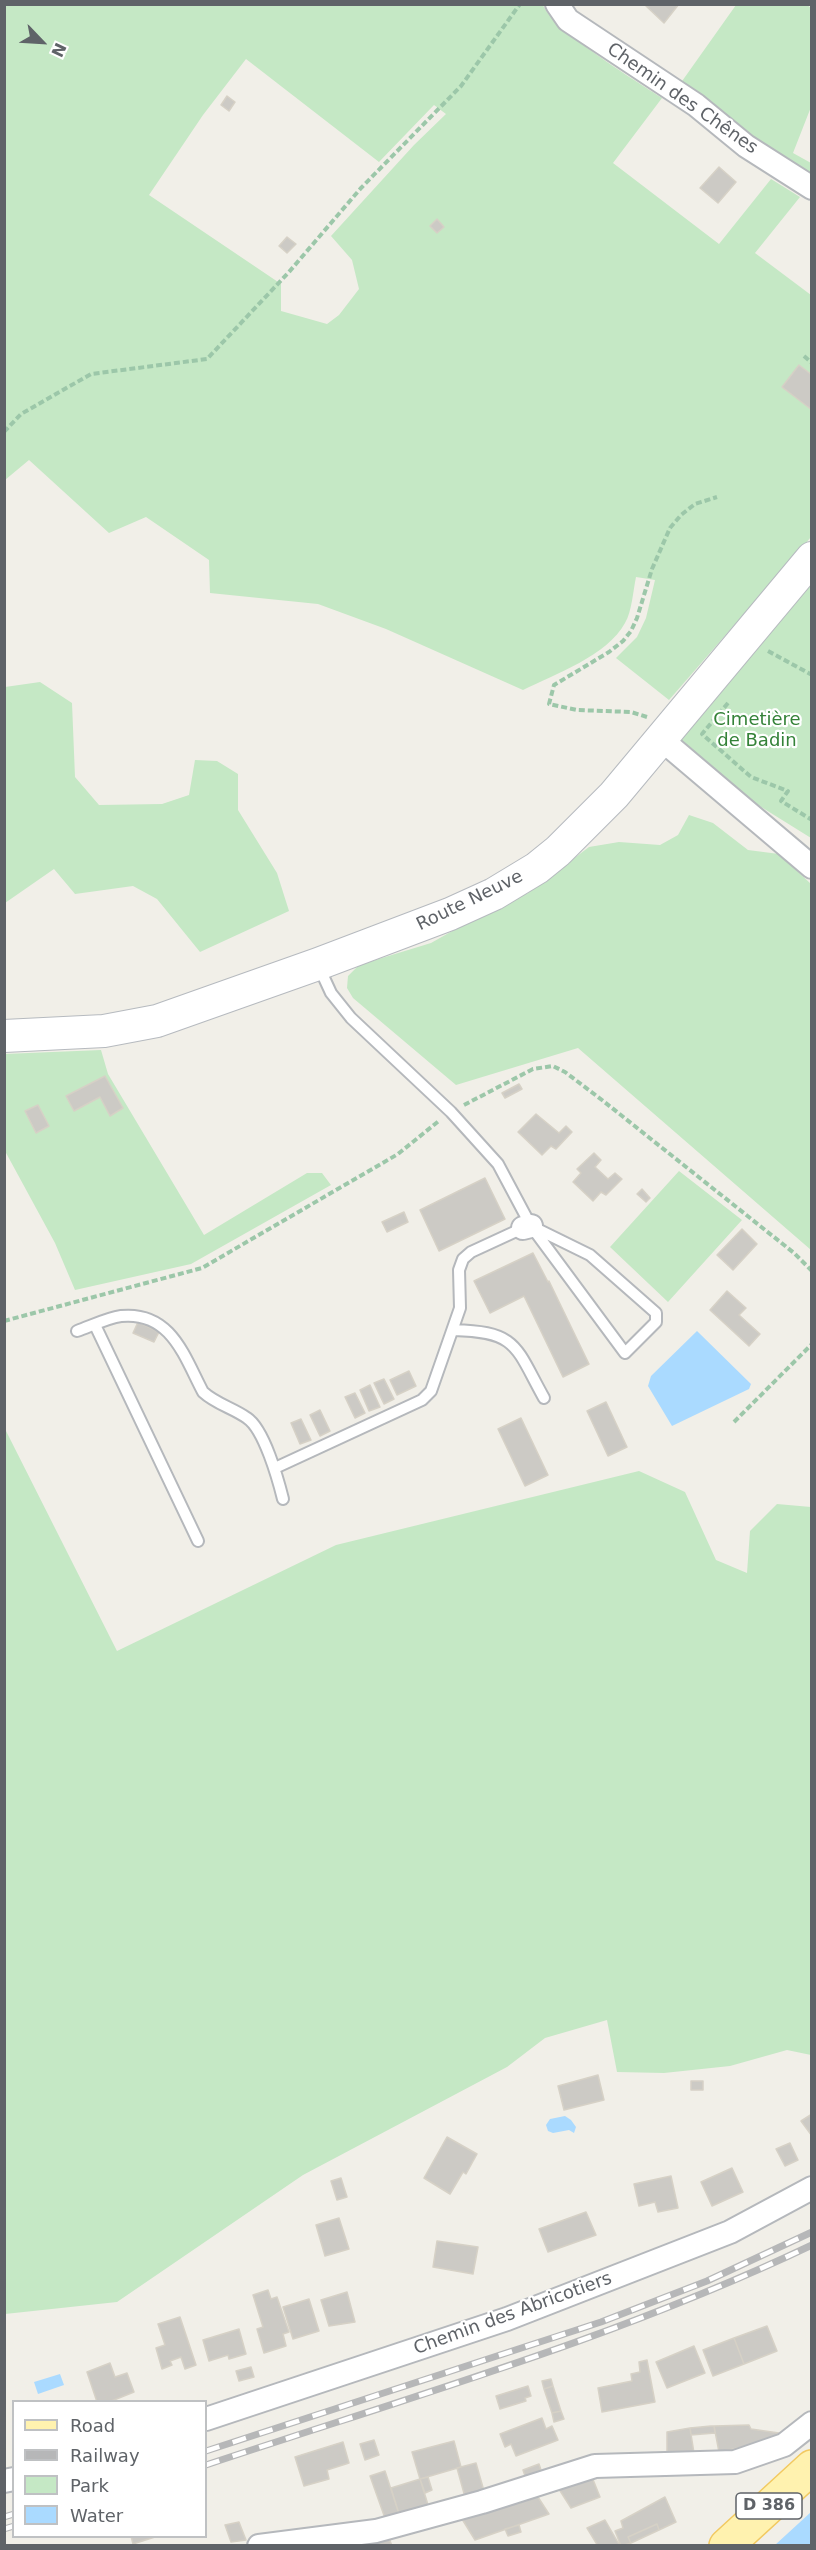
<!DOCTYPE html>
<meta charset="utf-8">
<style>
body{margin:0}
#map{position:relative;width:816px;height:2550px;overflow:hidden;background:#f1efe8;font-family:"DejaVu Sans",sans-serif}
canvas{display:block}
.frame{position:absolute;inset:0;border:6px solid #5f6368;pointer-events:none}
.legend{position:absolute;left:12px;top:2400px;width:195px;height:138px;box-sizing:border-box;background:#fff;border:2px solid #bfc1c3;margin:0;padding:8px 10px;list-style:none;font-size:18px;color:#5f6368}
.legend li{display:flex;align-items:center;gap:12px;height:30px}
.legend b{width:30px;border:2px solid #bfc1c3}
.north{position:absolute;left:12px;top:12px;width:60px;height:60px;-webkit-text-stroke:4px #fff;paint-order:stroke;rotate:115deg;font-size:16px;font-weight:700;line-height:24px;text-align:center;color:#5f6368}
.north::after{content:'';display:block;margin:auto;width:21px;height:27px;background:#5f6368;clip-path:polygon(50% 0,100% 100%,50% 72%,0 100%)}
</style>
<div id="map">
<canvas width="816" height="2550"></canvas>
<div class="frame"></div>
<ul class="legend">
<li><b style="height:8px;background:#fff2af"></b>Road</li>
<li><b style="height:8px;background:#b6b7b8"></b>Railway</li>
<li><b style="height:16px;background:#c5e8c5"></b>Park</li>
<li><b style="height:16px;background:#aadaff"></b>Water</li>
</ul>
<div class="north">N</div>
</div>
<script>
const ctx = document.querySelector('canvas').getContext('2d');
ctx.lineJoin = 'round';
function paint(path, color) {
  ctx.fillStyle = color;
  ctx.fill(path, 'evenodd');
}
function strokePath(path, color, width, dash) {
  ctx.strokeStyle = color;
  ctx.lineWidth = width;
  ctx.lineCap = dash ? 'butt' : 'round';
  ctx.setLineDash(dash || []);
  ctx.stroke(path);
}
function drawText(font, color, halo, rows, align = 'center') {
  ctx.font = font + ' "DejaVu Sans",sans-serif';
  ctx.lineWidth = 4.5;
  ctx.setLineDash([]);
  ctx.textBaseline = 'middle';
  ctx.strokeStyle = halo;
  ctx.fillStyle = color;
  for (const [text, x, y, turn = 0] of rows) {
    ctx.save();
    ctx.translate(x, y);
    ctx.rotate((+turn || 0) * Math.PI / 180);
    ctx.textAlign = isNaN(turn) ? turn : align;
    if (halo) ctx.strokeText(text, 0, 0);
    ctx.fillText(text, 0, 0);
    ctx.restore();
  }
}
paint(new Path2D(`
 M 806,4 L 811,8 L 811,107 L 793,153 L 811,163 L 811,180 L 680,84 L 736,5 Z
 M 5,5 L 543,5 C 553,30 636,81 662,98 L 613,163 L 719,244 L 771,179 L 800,197 L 755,253 L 811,295 L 811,537 L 669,700 L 616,658 L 637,637 L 646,618 L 655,580 L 636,577 C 633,591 632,611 625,623 C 607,656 555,674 523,690 L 386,629 L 318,604 L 210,593 L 209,560 L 146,517 L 109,533 L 29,460 L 5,480 ZM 246,59 L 379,162 L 434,105 L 446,114 L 414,145 L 331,236 L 352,260 L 359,289 L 339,315 L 327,324 L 281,311 L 281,284 L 149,195 L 203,115 Z
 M 811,576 L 811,838 L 758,805 L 679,739 Z
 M 40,682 L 72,703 L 75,777 L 99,805 L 162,804 L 189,795 L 195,760 L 217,761 L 238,774 L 238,810 L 277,873 L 289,911 L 200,952 L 157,899 L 133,886 L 75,894 L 54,869 L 5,903 L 5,687 Z
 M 689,815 L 713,823 L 748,850 L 779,854 L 811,884 L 811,1250 L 578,1048 L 456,1085 L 353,998 L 347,988 L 348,976 L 359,965 L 431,943 L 486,912 L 528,893 L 589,847 L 619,842 L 660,845 L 678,835 Z
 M 101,1050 L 108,1074 L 204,1235 L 307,1173 L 322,1173 L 331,1185 L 191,1264 L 75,1290 L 55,1243 L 5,1151 L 4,1054 Z
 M 679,1171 L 742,1220 L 668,1302 L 610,1247 Z
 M 4,1427 L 117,1651 L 336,1545 L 639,1471 L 685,1492 L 716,1560 L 747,1573 L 750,1531 L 777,1504 L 811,1507 L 811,2055 L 787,2050 L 730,2066 L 664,2073 L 617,2072 L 607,2020 L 545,2038 L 507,2067 L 303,2175 L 117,2302 L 5,2314 Z`), '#c5e8c5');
paint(new Path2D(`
 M 697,1331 L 751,1384 L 749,1389 L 672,1426 L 648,1386 L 651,1376 Z
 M 565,2116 L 571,2120 L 576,2127 L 574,2133 L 569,2130 L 553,2133 L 548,2131 L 546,2125 L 550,2119 Z
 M 60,2374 L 64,2385 L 38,2394 L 34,2382 Z
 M 811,2512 L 811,2545 L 775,2545 Z`), '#aadaff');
const building = new Path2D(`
 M 647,4 L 679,4 L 664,23 L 646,6 Z
 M 227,96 L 235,102 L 229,111 L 221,105 Z
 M 719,167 L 736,182 L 718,203 L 700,188 Z
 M 437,219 L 444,227 L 437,233 L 430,226 Z
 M 287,237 L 296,244 L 287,253 L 279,246 Z
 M 799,365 L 812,375 L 812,410 L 782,387 Z
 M 105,1076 L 123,1108 L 110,1116 L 100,1097 L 74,1111 L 66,1096 Z
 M 519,1084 L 522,1089 L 505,1098 L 502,1093 Z
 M 38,1105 L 49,1126 L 36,1133 L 25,1111 Z
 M 536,1114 L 559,1133 L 566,1126 L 572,1132 L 556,1149 L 551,1146 L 542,1155 L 518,1132 Z
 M 594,1153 L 601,1160 L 595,1167 L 608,1179 L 615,1173 L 622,1179 L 606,1195 L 601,1192 L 593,1201 L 573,1182 L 581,1173 L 577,1169 Z
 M 485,1178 L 505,1219 L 439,1251 L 420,1210 Z
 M 642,1189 L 650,1198 L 646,1202 L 637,1194 Z
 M 404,1212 L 408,1222 L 387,1232 L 382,1222 Z
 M 742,1229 L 757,1244 L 733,1270 L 717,1255 Z
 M 533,1253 L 548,1282 L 549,1281 L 589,1364 L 563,1377 L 524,1296 L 490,1313 L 474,1281 Z
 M 727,1291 L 746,1308 L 739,1315 L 760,1334 L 749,1346 L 710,1310 Z
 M 138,1322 L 159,1332 L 154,1342 L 133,1333 Z
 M 409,1371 L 416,1386 L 397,1395 L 390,1380 Z
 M 384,1379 L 394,1399 L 384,1404 L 374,1383 Z
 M 370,1385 L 380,1407 L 369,1411 L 360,1390 Z
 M 355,1393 L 365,1413 L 355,1418 L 345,1397 Z
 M 606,1402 L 627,1447 L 608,1456 L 587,1411 Z
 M 320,1410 L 330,1431 L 320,1436 L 310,1415 Z
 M 521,1418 L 548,1475 L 525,1486 L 498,1429 Z
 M 301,1419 L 311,1440 L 300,1444 L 291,1423 Z
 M 598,2075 L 604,2100 L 564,2110 L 558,2086 Z
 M 691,2081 L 703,2081 L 703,2090 L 691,2090 Z
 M 812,2114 L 812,2136 L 801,2121 Z
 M 447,2137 L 477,2154 L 466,2174 L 463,2172 L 450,2194 L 424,2178 Z
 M 790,2143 L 798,2160 L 785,2166 L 776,2149 Z
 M 732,2168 L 743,2192 L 712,2206 L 701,2182 Z
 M 671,2176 L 678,2208 L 658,2212 L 655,2202 L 639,2206 L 634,2184 Z
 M 341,2178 L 347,2197 L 337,2200 L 331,2181 Z
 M 586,2212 L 596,2235 L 548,2252 L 539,2229 Z
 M 339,2218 L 349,2249 L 325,2256 L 316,2225 Z
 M 437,2241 L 478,2247 L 473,2274 L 433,2267 Z
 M 268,2290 L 271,2299 L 277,2297 L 289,2332 L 283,2334 L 286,2346 L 264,2353 L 257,2329 L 263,2327 L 253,2295 Z
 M 347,2292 L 355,2322 L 329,2326 L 321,2300 Z
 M 309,2299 L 319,2331 L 293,2339 L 283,2307 Z
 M 180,2317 L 196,2365 L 185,2369 L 181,2357 L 170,2361 L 172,2365 L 162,2369 L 156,2348 L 165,2345 L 158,2324 Z
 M 767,2326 L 777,2351 L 744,2364 L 734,2338 Z
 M 239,2329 L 246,2354 L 229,2359 L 228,2355 L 209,2361 L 203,2340 Z
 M 734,2338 L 744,2364 L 713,2376 L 703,2350 Z
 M 694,2346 L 705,2373 L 667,2388 L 656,2362 Z
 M 647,2360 L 655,2402 L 602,2412 L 598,2388 L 632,2381 L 631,2374 L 640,2372 L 639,2362 Z
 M 110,2363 L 115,2377 L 127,2373 L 134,2392 L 109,2402 L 97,2402 L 87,2372 Z
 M 251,2367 L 254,2377 L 239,2381 L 236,2371 Z
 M 551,2379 L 553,2386 L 544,2389 L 542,2381 Z
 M 528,2386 L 531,2396 L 525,2398 L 526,2401 L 500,2409 L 496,2396 Z
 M 553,2386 L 561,2411 L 552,2413 L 544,2389 Z
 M 561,2411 L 564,2419 L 554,2422 L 552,2413 Z
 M 542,2418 L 546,2429 L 552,2426 L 558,2440 L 516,2456 L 511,2444 L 505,2447 L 500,2434 Z
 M 749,2425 L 751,2429 L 779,2433 L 781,2439 L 719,2452 L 714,2426 Z
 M 711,2426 L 714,2426 L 715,2433 L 691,2435 L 690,2428 Z
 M 690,2428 L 694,2453 L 667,2455 L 667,2432 Z
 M 374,2440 L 379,2455 L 365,2460 L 360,2444 Z
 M 454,2441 L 461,2467 L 420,2479 L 412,2452 Z
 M 343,2442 L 349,2463 L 327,2470 L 329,2479 L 304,2486 L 295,2457 Z
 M 476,2463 L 484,2491 L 465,2497 L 457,2468 Z
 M 539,2464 L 541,2470 L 525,2476 L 523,2470 Z
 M 385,2471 L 400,2517 L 386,2521 L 370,2476 Z
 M 428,2477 L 432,2490 L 425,2493 L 420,2479 Z
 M 592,2477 L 600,2497 L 571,2508 L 557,2486 Z
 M 420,2479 L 429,2508 L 400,2517 L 391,2488 Z
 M 536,2494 L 549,2514 L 475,2540 L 462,2519 Z
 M 665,2497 L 676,2522 L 659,2530 L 657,2524 L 628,2537 L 631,2543 L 621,2546 L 615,2531 L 623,2528 L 621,2521 Z
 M 605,2520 L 620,2546 L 598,2546 L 587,2528 Z
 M 239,2522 L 246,2540 L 231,2542 L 225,2525 Z
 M 657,2524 L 659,2530 L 631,2543 L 628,2537 Z
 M 519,2525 L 521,2532 L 508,2536 L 505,2529 Z
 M 131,2536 L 158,2536 L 133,2544 Z
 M 389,2538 L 392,2546 L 368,2546 L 369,2544 Z`);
paint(building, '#cccac5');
strokePath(building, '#d6d1c6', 1.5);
const lane = new Path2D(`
 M 319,967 L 331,993 L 351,1018 L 451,1112 L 498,1164 L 531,1226 L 625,1353 L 656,1322 L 656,1313 L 590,1255 L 531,1226
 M 95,1325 L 198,1541
 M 454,1330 C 518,1332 515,1346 544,1398
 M 77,1331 C 91,1326 107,1318 121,1316 C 171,1311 184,1356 203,1392 C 216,1404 233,1408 247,1418 C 264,1429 278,1479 283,1499
 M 275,1468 L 422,1400 L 431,1391 L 460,1308 L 459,1270 L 463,1259 L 471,1252 L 523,1228`);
const street = new Path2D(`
 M 557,4 L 568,20 L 696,105 L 746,146 L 812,188
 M 661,739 L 812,867
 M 523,1228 L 531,1226
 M 206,2419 L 507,2319 L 730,2232 L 812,2188
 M 4,2481 L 14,2479
 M 259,2546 L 376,2531 L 482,2502 L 595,2466 L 735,2462 L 784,2445 L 812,2423`);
const secondary = new Path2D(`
 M 4,1036 L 104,1031 L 157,1021 L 318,964 L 450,914 L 494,894 L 537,868 L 558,851 L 614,795 L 812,558`);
const primary = new Path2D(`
 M 726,2546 L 812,2467`);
strokePath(lane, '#b5b8bc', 14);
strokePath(street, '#b5b8bc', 26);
strokePath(secondary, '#b6babf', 34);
strokePath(primary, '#f2c960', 36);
strokePath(new Path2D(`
 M 804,356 L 812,363
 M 4,432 L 21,414 L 91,374 L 207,359 L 289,272 L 361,188 L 461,86 L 520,4
 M 768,651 L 812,675
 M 728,703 L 702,734 L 751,777 L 788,791 L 781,801 L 812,820
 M 647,717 L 631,712 L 577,710 L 549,704 L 554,685 L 609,652 L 623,641 L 631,631 L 637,618 L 652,569 L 670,528 L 681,515 L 695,504 L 717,497
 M 464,1105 L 533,1069 L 553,1066 L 565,1072 L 602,1100 L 794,1253 L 812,1271
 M 4,1321 L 202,1268 L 398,1154 L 440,1120
 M 734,1422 L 812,1344`), '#9cc7a9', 4, [6, 3]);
strokePath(lane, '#fff', 10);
strokePath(street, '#fff', 22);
strokePath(secondary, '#fff', 32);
strokePath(primary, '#fff2af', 33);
const rail = new Path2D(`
 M 206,2451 L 601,2322 L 707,2281 L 812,2232
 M 206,2465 C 410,2397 617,2338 812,2245
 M 4,2517 L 14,2514
 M 4,2529 L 14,2526`);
strokePath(rail, '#b6b7b8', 7);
strokePath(rail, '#fff', 4.5, [14]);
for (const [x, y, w] of [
 [769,2506,66]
]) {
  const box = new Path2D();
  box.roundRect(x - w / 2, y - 13, w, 26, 4.5);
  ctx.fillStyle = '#fff';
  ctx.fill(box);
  strokePath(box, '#5f6368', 1.5);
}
drawText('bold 16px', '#5f6368', null, [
 ["D 386",769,2506]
]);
drawText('18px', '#5f6368', '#fff', [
 ["Chemin des Chênes",682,99,35],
 ["Route Neuve",470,901,-26],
 ["Chemin des Abricotiers",513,2314,-20]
]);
drawText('18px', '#348238', '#fff', [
 ["Cimetière",757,720],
 ["de Badin",757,741]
]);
</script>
